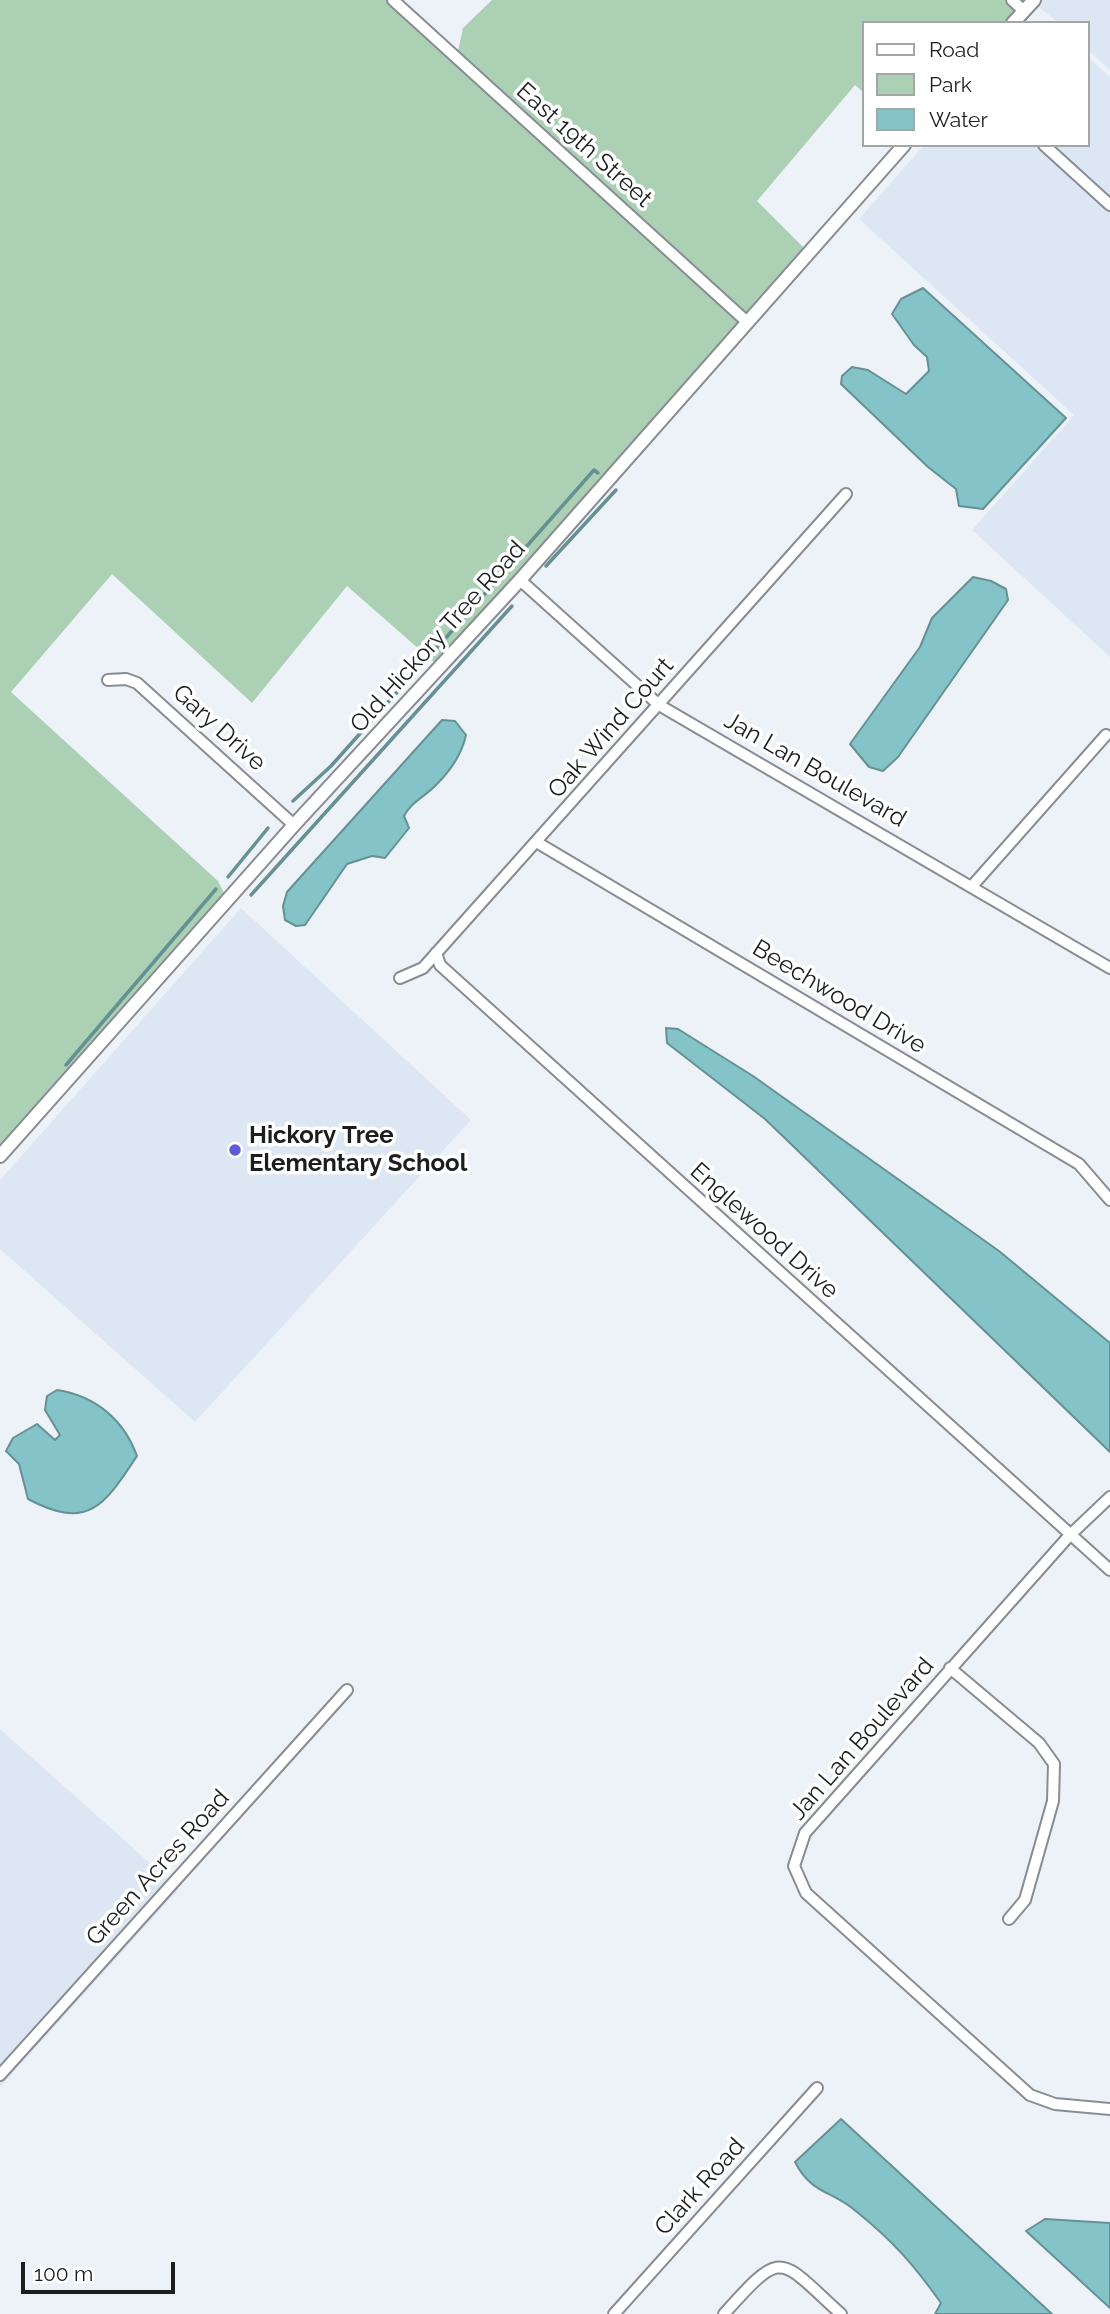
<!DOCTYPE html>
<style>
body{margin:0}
#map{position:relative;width:1110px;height:2314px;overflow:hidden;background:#edf2f8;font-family:Raleway,sans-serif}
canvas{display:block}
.legend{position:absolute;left:862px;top:21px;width:228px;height:126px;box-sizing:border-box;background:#fff;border:2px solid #a4a5a5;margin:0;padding:9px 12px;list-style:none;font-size:21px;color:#1c1d1f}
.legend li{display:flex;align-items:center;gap:14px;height:35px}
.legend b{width:35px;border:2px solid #a4a5a5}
.scale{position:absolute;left:21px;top:2262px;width:154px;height:32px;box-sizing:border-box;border:4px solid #1c1d1f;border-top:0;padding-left:9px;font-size:21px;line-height:24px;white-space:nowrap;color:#1c1d1f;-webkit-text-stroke:5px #fff;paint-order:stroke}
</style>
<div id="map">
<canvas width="1110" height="2314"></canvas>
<ul class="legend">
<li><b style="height:9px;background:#fff"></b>Road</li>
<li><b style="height:19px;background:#abd0b3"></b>Park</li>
<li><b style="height:19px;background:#84c3c7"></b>Water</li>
</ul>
<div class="scale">100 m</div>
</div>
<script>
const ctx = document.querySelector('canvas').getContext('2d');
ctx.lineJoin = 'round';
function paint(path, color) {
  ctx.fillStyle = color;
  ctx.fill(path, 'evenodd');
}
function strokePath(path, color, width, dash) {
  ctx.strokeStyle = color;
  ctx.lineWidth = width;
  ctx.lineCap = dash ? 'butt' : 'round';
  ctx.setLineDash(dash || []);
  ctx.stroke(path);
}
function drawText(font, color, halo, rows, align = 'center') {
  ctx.font = font + ' Raleway,sans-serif';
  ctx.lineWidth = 7;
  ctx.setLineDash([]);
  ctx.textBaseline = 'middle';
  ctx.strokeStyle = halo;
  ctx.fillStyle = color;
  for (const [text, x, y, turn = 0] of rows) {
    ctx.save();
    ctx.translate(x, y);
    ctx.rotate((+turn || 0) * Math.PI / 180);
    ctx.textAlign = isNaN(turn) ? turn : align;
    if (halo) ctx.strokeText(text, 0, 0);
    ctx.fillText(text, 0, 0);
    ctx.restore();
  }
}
paint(new Path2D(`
 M 1041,0 L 1110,0 L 1110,70 L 1087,49 L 1087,23 L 1059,23 L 1036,5 Z
 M 1087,56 L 1110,77 L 1110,657 L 972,530 L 1074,415 L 859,219 L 924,145 L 1087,145 Z
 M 241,908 L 471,1120 L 195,1422 L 0,1249 L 0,1180 Z
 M 0,1729 L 179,1889 L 0,2087 Z`), '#dde7f3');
paint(new Path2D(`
 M 0,0 L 401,0 L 458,51 L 463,28 L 492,0 L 1026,0 L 1006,23 L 863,23 L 863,92 L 855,85 L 757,201 L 804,248 L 516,576 L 435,663 L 347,586 L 252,703 L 112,574 L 11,692 L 218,881 L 225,895 L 0,1148 Z`), '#abd0b3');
const water = new Path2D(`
 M 923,288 L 1066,418 L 983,509 L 959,506 L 956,489 L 928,467 L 841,384 L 842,376 L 852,367 L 868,370 L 906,394 L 929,371 L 927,357 L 914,345 L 892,314 L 901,299 Z
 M 973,577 L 991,581 L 1006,589 L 1008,600 L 898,757 L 883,771 L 869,767 L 850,744 L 920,647 L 932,618 Z
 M 442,720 L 455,721 L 466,735 C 462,753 450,771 437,784 C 426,796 412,801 404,816 L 409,828 L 385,858 L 372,856 L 347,864 L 305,925 L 296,926 L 285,920 L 283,906 L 287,892 Z
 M 666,1028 L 678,1029 L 753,1076 L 999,1251 L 1110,1343 L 1110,1452 L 765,1119 L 667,1043 Z
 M 57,1390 C 96,1396 124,1420 137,1456 C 104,1506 88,1531 28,1499 L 19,1464 L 6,1451 L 13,1438 L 37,1424 L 55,1440 L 60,1435 L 45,1410 L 47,1396 Z
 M 841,2119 L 1052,2314 L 935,2314 L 941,2303 C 914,2265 893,2241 857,2212 C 832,2190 812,2195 795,2162 Z
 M 1045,2219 L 1110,2223 L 1110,2308 L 1026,2231 Z`);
paint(water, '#84c3c7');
strokePath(water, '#659195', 2);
strokePath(new Path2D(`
 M 546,566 L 616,490
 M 413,675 L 594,470 L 598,473
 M 293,801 L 331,766 L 399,690
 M 228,877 L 268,828
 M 251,895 L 512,606
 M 66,1065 L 216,889`), '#659195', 3.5);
const minor = new Path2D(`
 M 393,0 L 746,321
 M 1012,0 L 1024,11
 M 1044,145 L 1110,205
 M 520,580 L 659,705 L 1110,968
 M 108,680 L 126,679 L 137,683 L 294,825
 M 538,843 L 1079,1164 L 1110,1200
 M 973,885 L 1106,735
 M 436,953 L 440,965 L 1110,1570
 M 400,978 L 423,968 L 846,494
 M 1110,1497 L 1069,1536 L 805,1833 L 794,1866 L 806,1893 L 1030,2095 L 1055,2104 L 1110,2109
 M 950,1668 L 1039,1743 L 1054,1764 L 1053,1801 L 1025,1900 L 1009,1919
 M 0,2075 L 347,1690
 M 614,2314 L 817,2088
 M 724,2314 C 784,2247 778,2257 841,2314`);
const tertiary = new Path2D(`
 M 1013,23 L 1034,0
 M 0,1156 L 294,825 L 520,580 L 904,145`);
strokePath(minor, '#898d93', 14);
strokePath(tertiary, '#898d93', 16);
strokePath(minor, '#fff', 10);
strokePath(tertiary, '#fff', 12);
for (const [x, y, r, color] of [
 [235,1150,7,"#5f5bd4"]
]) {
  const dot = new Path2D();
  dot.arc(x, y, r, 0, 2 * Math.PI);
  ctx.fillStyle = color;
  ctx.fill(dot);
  strokePath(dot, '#fff', 2.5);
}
drawText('24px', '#1c1d1f', '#fff', [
 ["East 19th Street",584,145,42],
 ["Old Hickory Tree Road",438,637,-48],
 ["Gary Drive",219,728,42],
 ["Oak Wind Court",611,728,-49],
 ["Jan Lan Boulevard",815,770,30],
 ["Beechwood Drive",839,997,31],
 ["Englewood Drive",764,1231,42],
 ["Jan Lan Boulevard",862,1739,-49],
 ["Green Acres Road",158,1868,-48],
 ["Clark Road",700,2187,-48]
]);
drawText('bold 24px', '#1c1d1f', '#fff', [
 ["Hickory Tree",249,1136],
 ["Elementary School",249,1164]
], 'left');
</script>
